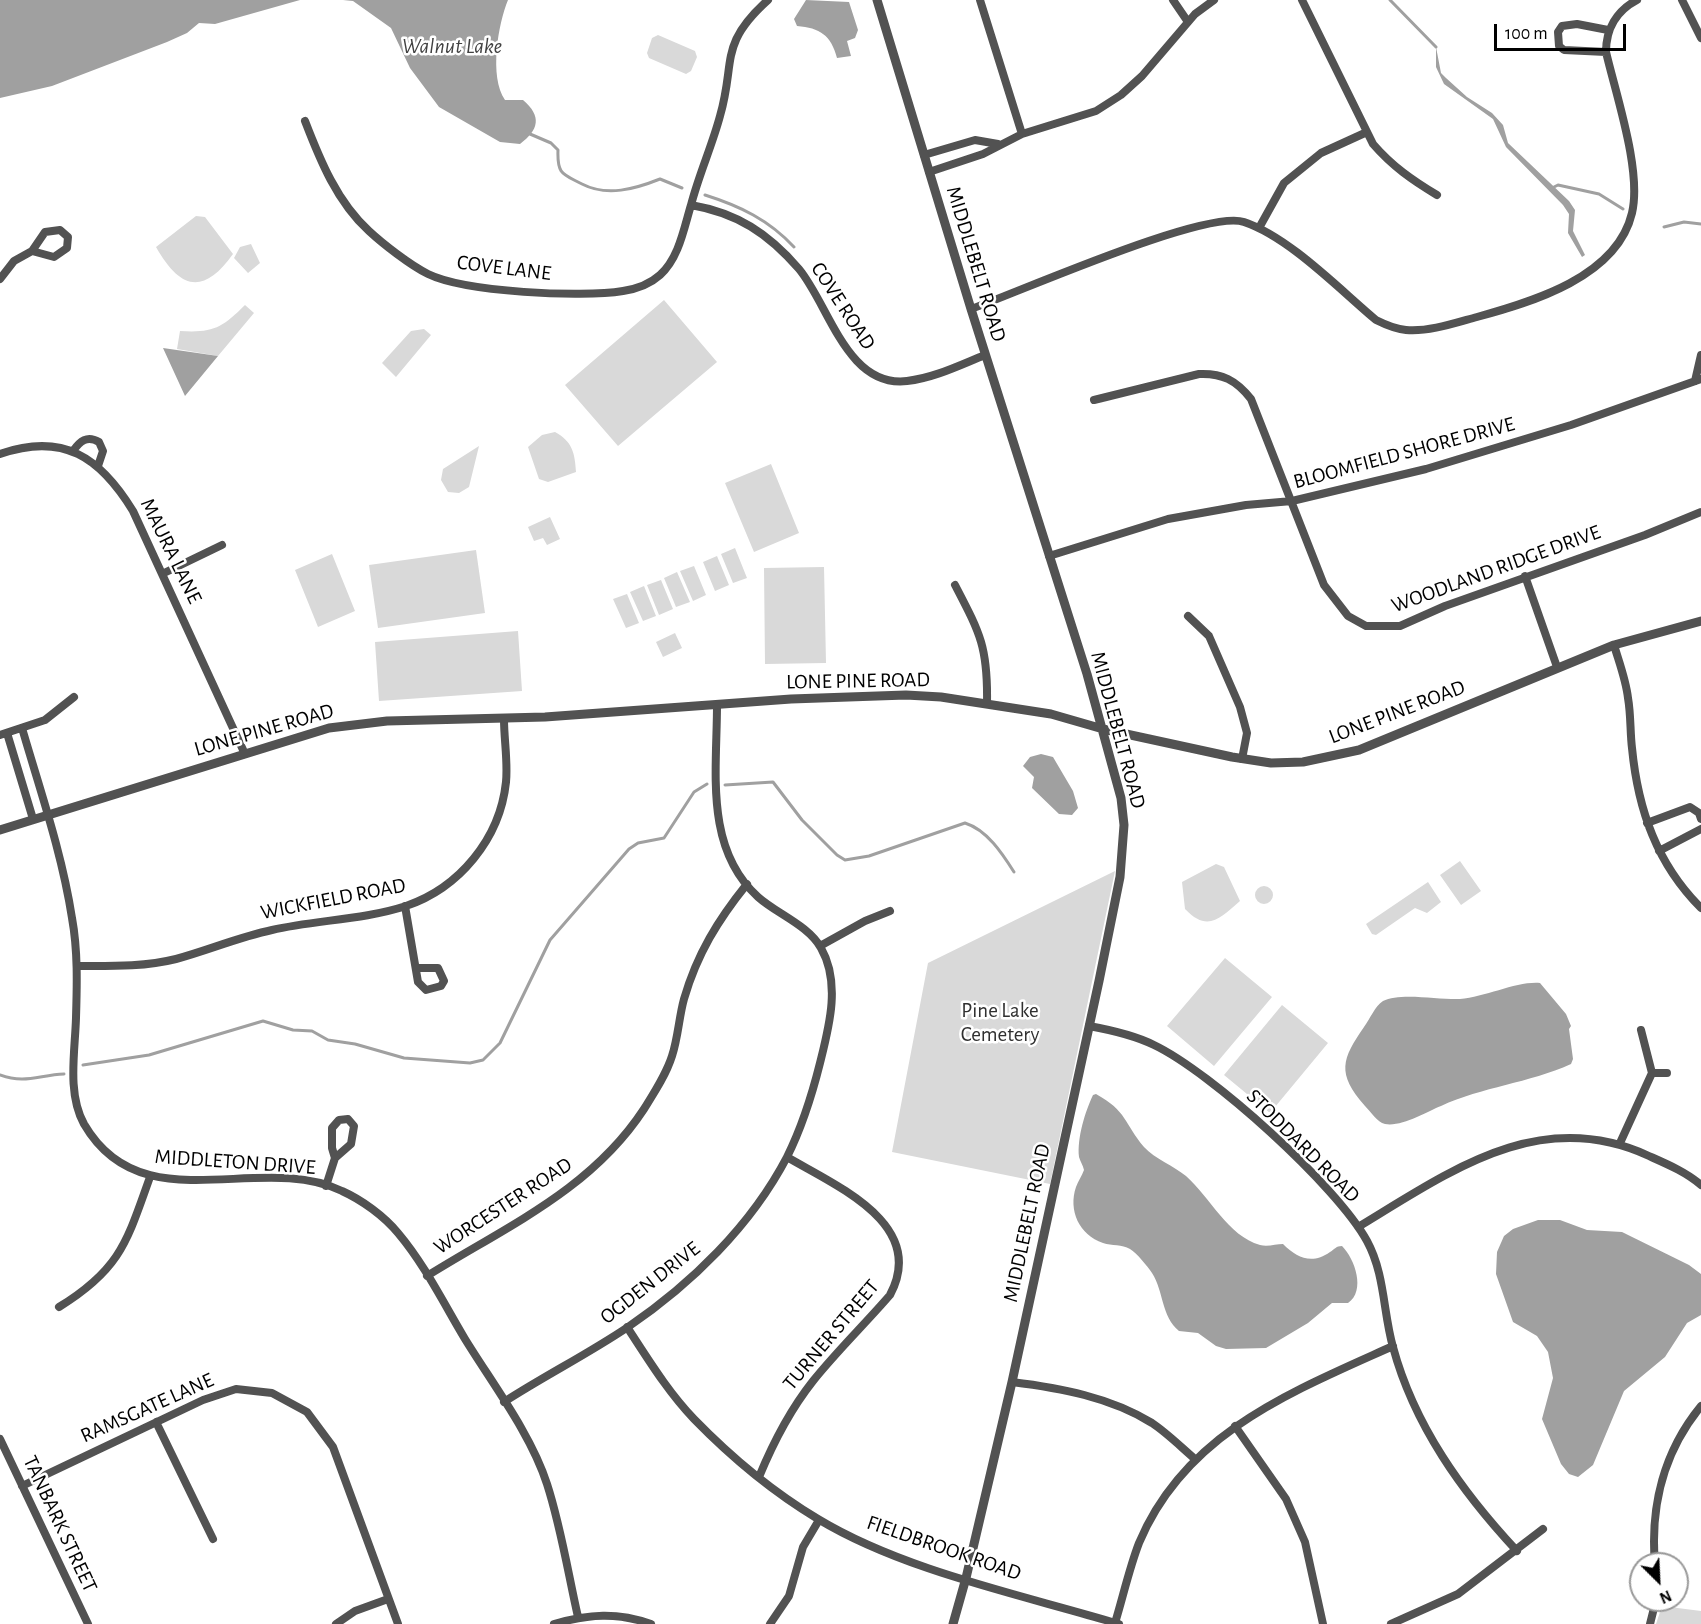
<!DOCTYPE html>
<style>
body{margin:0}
#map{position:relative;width:1701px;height:1624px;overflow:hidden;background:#fff;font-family:"Alegreya Sans",sans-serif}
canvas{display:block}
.north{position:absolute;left:1629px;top:1552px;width:60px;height:60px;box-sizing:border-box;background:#fff;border:2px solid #999;border-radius:50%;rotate:156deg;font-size:16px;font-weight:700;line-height:24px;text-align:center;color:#000}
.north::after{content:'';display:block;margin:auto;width:21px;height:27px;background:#000;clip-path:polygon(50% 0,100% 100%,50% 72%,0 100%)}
.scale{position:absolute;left:1494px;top:24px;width:132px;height:27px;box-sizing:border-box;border:3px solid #000;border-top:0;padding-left:8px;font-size:18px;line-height:21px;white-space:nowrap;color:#000;-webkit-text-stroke:4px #fff;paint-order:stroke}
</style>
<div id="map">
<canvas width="1701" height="1624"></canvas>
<div class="north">N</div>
<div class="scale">100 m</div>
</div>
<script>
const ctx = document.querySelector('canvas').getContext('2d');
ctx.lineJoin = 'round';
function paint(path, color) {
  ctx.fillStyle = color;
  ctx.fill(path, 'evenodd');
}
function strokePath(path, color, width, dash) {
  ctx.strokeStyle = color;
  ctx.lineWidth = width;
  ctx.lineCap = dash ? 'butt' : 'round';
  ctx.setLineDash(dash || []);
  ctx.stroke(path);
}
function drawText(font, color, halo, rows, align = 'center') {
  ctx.font = font + ' "Alegreya Sans",sans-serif';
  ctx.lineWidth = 5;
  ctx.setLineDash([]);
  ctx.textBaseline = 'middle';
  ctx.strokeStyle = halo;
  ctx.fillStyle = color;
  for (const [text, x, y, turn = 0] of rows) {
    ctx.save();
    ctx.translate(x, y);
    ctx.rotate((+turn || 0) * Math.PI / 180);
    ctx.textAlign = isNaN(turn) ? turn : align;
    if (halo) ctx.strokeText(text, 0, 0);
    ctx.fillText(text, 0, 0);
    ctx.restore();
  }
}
paint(new Path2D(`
 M 658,35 L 695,51 L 697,57 L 691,71 L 686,74 L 649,58 L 647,53 L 652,38 Z
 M 196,216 L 205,217 L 233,254 C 203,296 180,289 156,247 Z
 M 251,244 L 260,263 L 248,273 L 234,258 L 240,247 Z
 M 664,300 L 717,362 L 618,446 L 565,385 Z
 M 245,305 L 254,313 L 218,356 L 177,349 L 180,331 C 213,333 222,328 245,305 Z
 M 424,329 L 431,335 L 396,377 L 382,363 L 411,331 Z
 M 555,432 C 572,441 575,453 576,472 L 548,482 L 539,479 L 528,447 L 542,435 Z
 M 479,446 L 469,487 L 459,493 L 448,492 L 441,480 L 443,469 Z
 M 771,464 L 799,533 L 754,552 L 725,483 Z
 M 550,517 L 560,539 L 547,545 L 543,538 L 534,541 L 528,527 Z
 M 735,548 L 747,578 L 733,583 L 721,554 Z
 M 476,550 L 485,613 L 378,628 L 369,565 Z
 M 332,554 L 355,611 L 318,627 L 295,570 Z
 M 717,556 L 729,585 L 715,591 L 703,562 Z
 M 694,566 L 706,595 L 693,601 L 680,571 Z
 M 824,567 L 826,663 L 765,664 L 764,568 Z
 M 677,572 L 690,602 L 676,607 L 664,578 Z
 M 661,580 L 673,609 L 659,615 L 647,585 Z
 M 644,586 L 656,616 L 643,621 L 630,592 Z
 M 627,594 L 639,623 L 626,628 L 613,599 Z
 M 518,631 L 522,691 L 379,701 L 375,642 Z
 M 675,633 L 682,648 L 663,657 L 656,642 Z
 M 1460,861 L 1481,891 L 1461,905 L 1440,875 Z
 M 1216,864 L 1224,867 L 1240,901 C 1220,918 1208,933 1185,909 L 1182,882 Z
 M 1115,871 L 1050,1184 L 892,1152 L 928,963 Z
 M 1428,882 L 1441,902 L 1427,913 L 1415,908 L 1376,935 L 1372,934 L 1366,924 Z
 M1255 895a9 9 0 1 1 18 0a9 9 0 1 1-18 0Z
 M 1225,958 L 1272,997 L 1214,1066 L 1167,1026 Z
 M 1282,1005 L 1328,1043 L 1270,1113 L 1224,1075 Z
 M 1662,1606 L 1701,1611 L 1701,1624 L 1656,1624 Z`), '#d9d9d9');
paint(new Path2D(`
 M 0,0 L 300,0 L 215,24 L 199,23 L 187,33 L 167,42 L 52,86 L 0,98 Z
 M 343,0 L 508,0 C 498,24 489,77 505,100 L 523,100 C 542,116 539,130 520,144 L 500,142 L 439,107 L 410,68 L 391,28 L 353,1 Z
 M 806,0 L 849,2 L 858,30 L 855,38 L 847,41 L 851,56 L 837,58 C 831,35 820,28 797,26 L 794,19 Z
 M 1436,47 L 1441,73 L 1446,78 L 1467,97 L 1492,113 L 1503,125 L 1508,143 L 1569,201 L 1575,210 L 1573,231 L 1585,255 L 1582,257 L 1568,233 L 1569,214 L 1563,205 L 1506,147 L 1493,119 L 1444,84 L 1436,67 Z
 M 163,348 L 218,356 L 185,396 Z
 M 1041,754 L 1053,757 L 1073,791 L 1078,808 L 1072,815 L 1059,814 L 1032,788 L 1034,777 L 1023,766 L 1030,757 Z
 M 1540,983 L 1566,1014 L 1571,1026 L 1569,1029 L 1573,1059 L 1571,1064 C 1529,1083 1482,1087 1441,1106 C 1426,1112 1402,1127 1385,1124 C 1377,1122 1371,1112 1365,1106 C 1336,1073 1342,1059 1364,1027 C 1370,1019 1375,1006 1383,1001 C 1400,992 1440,1000 1460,999 C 1486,997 1517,981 1540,983 Z
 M 1096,1094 C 1127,1111 1124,1123 1144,1147 C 1155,1159 1174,1166 1186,1176 C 1210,1197 1228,1236 1260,1245 C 1268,1247 1276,1244 1283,1244 C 1297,1258 1312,1265 1330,1252 C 1335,1249 1336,1246 1342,1246 C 1355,1259 1366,1291 1348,1303 L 1332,1303 L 1308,1323 L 1266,1348 L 1226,1349 L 1216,1346 L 1198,1333 L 1179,1331 C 1161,1316 1164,1292 1152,1273 C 1147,1266 1137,1253 1130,1249 C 1122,1244 1112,1246 1103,1243 C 1079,1235 1068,1210 1076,1187 C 1078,1181 1082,1176 1084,1170 C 1083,1165 1080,1161 1079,1157 C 1077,1138 1085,1112 1093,1095 Z
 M 1538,1220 L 1560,1220 L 1587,1230 L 1622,1232 L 1689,1265 L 1701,1274 L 1701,1315 L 1687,1323 L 1665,1357 L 1624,1391 L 1593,1465 L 1578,1477 L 1569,1474 L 1561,1464 L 1542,1419 L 1553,1378 L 1548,1352 L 1537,1336 L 1513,1322 L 1496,1274 L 1497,1252 L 1504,1236 L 1513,1229 Z`), '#a0a0a0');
strokePath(new Path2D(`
 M 1390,0 L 1436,47
 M 530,134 L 551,143 L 558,150 C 557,175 563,174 582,184 C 607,197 635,189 660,179 L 682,188
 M 1554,187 L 1558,185 L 1599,194 L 1623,209
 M 705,195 C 740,206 769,220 794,247
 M 1664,227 L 1684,222 L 1701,224
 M 725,785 L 773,782 L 802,820 L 837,855 L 845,860 L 869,856 L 965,823 C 987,830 1002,853 1014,872
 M 83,1065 L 149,1055 L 263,1021 L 293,1030 L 312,1031 L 328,1040 L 355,1044 L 404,1058 L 470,1063 L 483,1060 L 500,1043 L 550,940 L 629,849 L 638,843 L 664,838 L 694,792 L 707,784
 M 0,1075 C 25,1084 39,1075 64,1074`), '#a0a0a0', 3);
strokePath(new Path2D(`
 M 768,0 C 718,45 736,61 720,116 C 712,146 699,174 691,205 C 737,213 768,233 799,269 C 829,305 847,388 907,381 C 934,378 960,365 985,355
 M 980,0 L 1022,134
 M 1173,0 L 1188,22
 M 1302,0 L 1373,144 C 1392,166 1412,180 1437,195
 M 1682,0 L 1701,38
 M 1606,52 L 1564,50 L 1559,46 L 1558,32 L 1562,26 L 1577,24 L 1608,30
 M 305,121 C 320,160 337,202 369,231 C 383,244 410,265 428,274 C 465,292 581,298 623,291 C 636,289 650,284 660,275 C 679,258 684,228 691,205
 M 924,155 L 975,140 L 998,144
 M 929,172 L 983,154 L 1022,134 L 1096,111 L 1121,95 L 1142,76 L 1195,14 L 1214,0
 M 1259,228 L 1284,183 L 1321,153 L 1367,132
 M 0,279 L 14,261 L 32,251 L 45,232 L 60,230 L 68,237 L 67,248 L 54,257 L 32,251
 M 971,309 C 1019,292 1206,209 1244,222 C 1289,237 1339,289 1376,320 C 1386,325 1395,329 1406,330 C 1429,332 1455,323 1477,317 C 1532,302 1617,277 1632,213 C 1642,171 1616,95 1606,52 C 1606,30 1616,11 1637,0
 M 1695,381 L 1701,355
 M 1094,400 L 1199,374 C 1222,373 1236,380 1251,399 L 1324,585 L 1348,616 L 1366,626 L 1400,626 L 1445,606 L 1645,535 L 1701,512
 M 73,451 C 80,441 87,435 99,442 L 103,451 L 98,466
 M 0,454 C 63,432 100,457 133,511 L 244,752
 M 1049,556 L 1168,519 L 1246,505 L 1292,501 L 1426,469 L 1571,425 L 1701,379
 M 162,574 L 222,545
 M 1525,576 L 1557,667
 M 955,585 C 980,633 988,647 987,703
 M 1188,616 L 1209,636 L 1240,707 L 1247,733 L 1242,759
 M 1614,645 C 1619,662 1626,680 1628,698 C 1631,715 1630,732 1632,748 C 1638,810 1657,864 1701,908
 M 22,728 C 40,790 62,853 72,918 C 78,951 77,985 76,1018 C 75,1052 67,1093 84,1124 C 142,1224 259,1151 342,1191 C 362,1200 384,1216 398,1233 C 425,1265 444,1304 465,1339 C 492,1383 531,1434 547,1484 C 561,1527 568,1573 578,1617
 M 7,733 L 33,819
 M 0,735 L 45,720 L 74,697
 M 1647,823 L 1690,807 L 1699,813 L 1701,819
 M 1659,851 L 1701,829
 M 405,906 L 418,982 L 426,990 L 441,986 L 444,981 L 438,968 L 416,968
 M 820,946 L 865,921 L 890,911
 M 77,966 C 110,966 144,967 176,959 C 209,950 239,937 272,930 C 315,920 363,920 406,906 C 459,888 500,839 506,782 C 508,761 504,740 504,719
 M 1089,1026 C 1111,1030 1134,1035 1154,1045 C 1211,1072 1337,1186 1367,1241 C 1385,1274 1383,1312 1393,1347 C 1414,1425 1462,1492 1517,1551
 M 1652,1073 L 1667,1073
 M 1620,1143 L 1652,1073 L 1641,1030
 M 326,1186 L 335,1158 L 351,1144 L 354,1126 L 348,1119 L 339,1120 L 332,1128 L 332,1148 L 335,1158
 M 1358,1227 C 1449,1172 1540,1105 1649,1156 C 1667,1164 1686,1172 1701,1185
 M 427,1276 C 507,1226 591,1190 644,1109 C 654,1093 666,1075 672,1056 C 678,1038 679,1017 684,999 C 697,954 718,920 747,884
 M 59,1307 C 121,1269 127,1241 150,1177
 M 627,1327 C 648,1359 668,1392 694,1419 C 731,1457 773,1492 818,1519 C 904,1571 1023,1595 1119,1624
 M 1012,1382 C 1060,1388 1110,1397 1152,1423 C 1167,1433 1181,1447 1195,1459
 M 504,1402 C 544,1376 588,1354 628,1327 C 691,1284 751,1226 787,1157 C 802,1127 812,1095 820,1063 C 829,1027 841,983 821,948 C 808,925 777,914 758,897 C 704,848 717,771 717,705
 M 156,1422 L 213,1539
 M 1235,1426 L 1286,1499 L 1305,1542 L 1323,1624
 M 0,1439 L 88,1624
 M 759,1477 C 773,1443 790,1410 813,1381 C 837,1351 865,1324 890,1295 C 928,1224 836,1186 787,1157
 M 22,1486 L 203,1400 L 236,1389 L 272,1393 L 307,1412 L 333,1447 L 398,1624
 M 1655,1564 C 1650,1506 1664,1451 1701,1406
 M 1115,1623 C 1123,1597 1129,1569 1139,1543 C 1185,1433 1291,1392 1393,1346
 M 336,1624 L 355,1611 L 388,1599
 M 554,1624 C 589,1614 617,1612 651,1624
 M 770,1624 L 789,1596 L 803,1547 L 819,1520
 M 1391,1624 L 1458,1594 L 1543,1529
 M 1650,1624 L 1656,1600`), '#525252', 8);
strokePath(new Path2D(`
 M 877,0 L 971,309 L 1087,674 L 1121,798 L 1124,825 L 1120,877 L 1099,981 L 1012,1382 L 966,1578 L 953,1624
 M 0,830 L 329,728 L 387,721 L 545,717 L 791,699 L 906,695 L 941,697 L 1051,714 L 1103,729 L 1232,757 L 1271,763 L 1303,762 L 1359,750 L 1614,645 L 1701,621`), '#525252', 9);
drawText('21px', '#000', '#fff', [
 ["MIDDLEBELT ROAD",976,264,73],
 ["COVE LANE",504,268,7],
 ["COVE ROAD",843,306,57],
 ["BLOOMFIELD SHORE DRIVE",1404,453,-15],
 ["MAURA LANE",171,551,64],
 ["WOODLAND RIDGE DRIVE",1496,569,-20],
 ["LONE PINE ROAD",858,681,-1],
 ["LONE PINE ROAD",1397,712,-21],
 ["LONE PINE ROAD",264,730,-16],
 ["MIDDLEBELT ROAD",1118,730,75],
 ["WICKFIELD ROAD",333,899,-11],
 ["STODDARD ROAD",1303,1146,45],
 ["MIDDLETON DRIVE",235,1162,4],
 ["WORCESTER ROAD",503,1206,-33],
 ["MIDDLEBELT ROAD",1027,1223,-78],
 ["OGDEN DRIVE",650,1283,-38],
 ["TURNER STREET",831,1335,-50],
 ["RAMSGATE LANE",147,1408,-24],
 ["TANBARK STREET",60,1524,65],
 ["FIELDBROOK ROAD",944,1548,19]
]);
drawText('21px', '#303030', '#fff', [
 ["Pine Lake",1000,1011],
 ["Cemetery",1000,1035]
]);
drawText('italic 22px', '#414141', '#fff', [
 ["Walnut Lake",452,46]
]);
</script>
